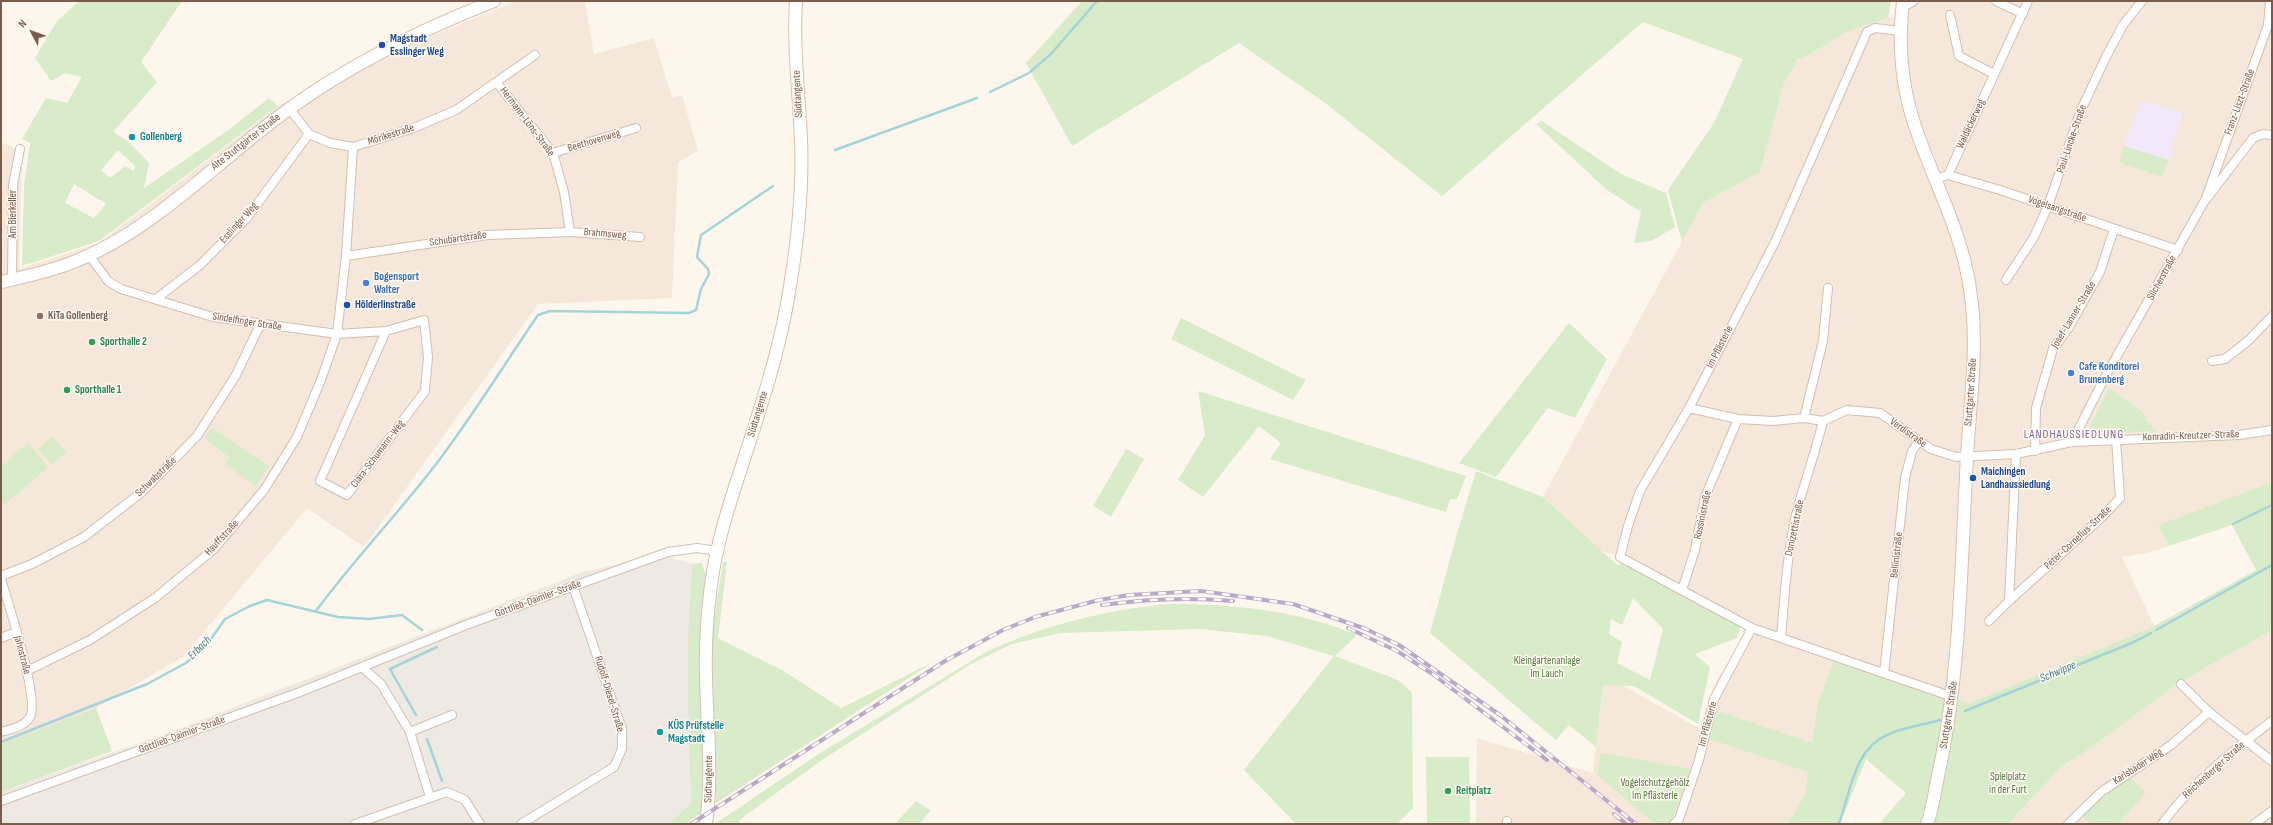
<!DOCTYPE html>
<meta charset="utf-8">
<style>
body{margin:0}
#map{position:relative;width:2273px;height:825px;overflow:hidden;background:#fdf6ec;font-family:"Sofia Sans Condensed",sans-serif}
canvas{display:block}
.frame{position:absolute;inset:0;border:2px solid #7a5c4d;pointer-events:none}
.north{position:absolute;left:12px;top:12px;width:40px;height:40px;-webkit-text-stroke:3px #fffaf3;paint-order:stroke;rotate:311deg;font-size:11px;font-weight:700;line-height:16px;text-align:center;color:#7a5c4d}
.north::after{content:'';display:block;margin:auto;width:14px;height:18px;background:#7a5c4d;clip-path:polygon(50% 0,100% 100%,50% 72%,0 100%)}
</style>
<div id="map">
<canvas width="2273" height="825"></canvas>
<div class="frame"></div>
<div class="north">N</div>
</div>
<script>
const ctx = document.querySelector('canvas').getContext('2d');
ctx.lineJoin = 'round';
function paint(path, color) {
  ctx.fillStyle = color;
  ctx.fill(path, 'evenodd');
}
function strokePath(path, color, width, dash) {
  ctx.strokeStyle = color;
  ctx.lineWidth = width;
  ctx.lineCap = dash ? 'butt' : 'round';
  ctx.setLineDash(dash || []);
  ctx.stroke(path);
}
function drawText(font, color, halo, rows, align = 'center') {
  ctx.font = font + ' "Sofia Sans Condensed",sans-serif';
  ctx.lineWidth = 3;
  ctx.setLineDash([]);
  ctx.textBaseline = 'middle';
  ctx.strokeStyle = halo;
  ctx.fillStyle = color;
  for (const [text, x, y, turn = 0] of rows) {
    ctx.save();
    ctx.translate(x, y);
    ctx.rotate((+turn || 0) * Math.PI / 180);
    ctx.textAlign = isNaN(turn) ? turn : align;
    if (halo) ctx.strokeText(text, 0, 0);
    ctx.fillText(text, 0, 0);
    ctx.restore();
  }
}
paint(new Path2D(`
 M 516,1 L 585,1 L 594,54 L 654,38 L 672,98 L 682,95 L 698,151 L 678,162 L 672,298 L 538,304 L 364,547 L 307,508 L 184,656 L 96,708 L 112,751 L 1,792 L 1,142 L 22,152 L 19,269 L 99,243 L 279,106 L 415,43 Z
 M 1910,1 L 2272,1 L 2272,482 L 2158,525 L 2169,546 L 2146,553 L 2122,557 L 2154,626 L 1970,703 L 1833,661 L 1818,703 L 1805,794 L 1788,824 L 1476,824 L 1477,738 L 1593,773 L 1604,675 L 1700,729 L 1715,682 L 1742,643 L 1749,624 L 1624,557 L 1601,551 L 1543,497 L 1703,203 L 1760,172 L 1784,84 L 1798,58 L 1804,58 L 1846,32 L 1888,18 L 1908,14 Z
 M 2272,630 L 2272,824 L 2008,824 L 2060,768 L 2089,749 L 2177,684 Z`), '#f5e8da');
paint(new Path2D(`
 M 659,554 L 692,564 L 689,597 L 688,723 L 691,803 L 668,824 L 1,824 L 1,792 L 173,731 L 580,573 Z`), '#efe9e4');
paint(new Path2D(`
 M 2141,100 L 2183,113 L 2168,160 L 2124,146 Z`), '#f3e8fa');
paint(new Path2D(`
 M 79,1 L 182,1 L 141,62 L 157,82 L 113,132 L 129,142 L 149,163 L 144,188 L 227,131 L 269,98 L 278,106 L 99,241 L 22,266 L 24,186 L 30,143 L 22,139 L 46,98 L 67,103 L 82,77 L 65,73 L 51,81 L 35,58 L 57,21 ZM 118,150 L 135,166 L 134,171 L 125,166 L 110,178 L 101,170 ZM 74,184 L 106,204 L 94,218 L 65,203 Z
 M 1082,1 L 1891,1 L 1888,18 L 1846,32 L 1804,58 L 1798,58 L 1784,84 L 1760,172 L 1703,203 L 1682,242 L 1668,190 L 1714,123 L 1743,59 L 1643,22 L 1442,196 L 1325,103 L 1239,43 L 1072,146 L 1026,63 Z
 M 1542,121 L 1621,174 L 1666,193 L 1675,227 L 1651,241 L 1634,243 L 1641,212 L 1607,190 L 1536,124 Z
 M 2124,146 L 2168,160 L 2162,177 L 2119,163 Z
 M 1181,318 L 1306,380 L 1293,400 L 1171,339 Z
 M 1569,323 L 1607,359 L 1575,418 L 1548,408 L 1496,477 L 1459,463 Z
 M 2109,388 L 2142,412 L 2146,416 L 2144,419 L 2157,431 L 2094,433 L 2088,430 Z
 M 1198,391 L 1466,476 L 1457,499 L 1450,499 L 1446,512 L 1270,459 L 1281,443 L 1259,426 L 1203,497 L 1178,480 L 1205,435 Z
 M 213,428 L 269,466 L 256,486 L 225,464 L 230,458 L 204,438 Z
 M 52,436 L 66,452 L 52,465 L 38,449 Z
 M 28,443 L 48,467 L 4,505 L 1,501 L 1,466 Z
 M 1126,449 L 1144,459 L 1111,517 L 1093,506 Z
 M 1476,471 L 1543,497 L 1617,565 L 1627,563 L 1741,625 L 1737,638 L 1695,654 L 1710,667 L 1698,724 L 1634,686 L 1603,685 L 1596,747 L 1569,725 L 1556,740 L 1430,633 L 1456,537 ZM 1633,598 L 1663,629 L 1650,680 L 1617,663 L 1622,642 L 1609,634 L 1611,619 L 1622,625 Z
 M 2272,482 L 2272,630 L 2177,684 L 2089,749 L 2061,767 L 2008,824 L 1879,824 L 1906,793 L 1866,759 L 1840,824 L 1788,824 L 1805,794 L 1808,772 L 1707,738 L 1715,710 L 1812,743 L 1818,703 L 1833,661 L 1970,703 L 2154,626 L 2256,570 L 2232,525 L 2169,546 L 2158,525 Z
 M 723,562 L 727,562 L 718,638 L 782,670 L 841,708 L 935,661 L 716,803 L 710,669 L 712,631 Z
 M 702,563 L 706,575 L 700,624 L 705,811 L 685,824 L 668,824 L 691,803 C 688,723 685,643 692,564 Z
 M 1169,604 C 1232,604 1296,610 1355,634 L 1355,637 L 1335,656 L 1398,680 L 1412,693 L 1413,808 L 1397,824 L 1296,824 L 1244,770 L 1334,656 L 1267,636 L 1200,629 L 1061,633 L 1012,644 L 971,664 L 822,760 L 742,818 L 738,824 L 715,824 L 817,755 L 986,652 C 1044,625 1105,610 1169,604 Z
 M 96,708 L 112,751 L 1,792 L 1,744 Z
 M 1601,753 L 1692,769 L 1670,824 L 1655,824 L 1597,775 Z
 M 1426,757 L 1469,757 L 1470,824 L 1427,824 Z
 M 2128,777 L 2146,792 L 2118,824 L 2091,824 L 2081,814 L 2095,800 Z
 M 916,801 L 931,810 L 919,824 L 895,824 Z`), '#d8ecc9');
strokePath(new Path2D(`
 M 990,92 L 1029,73 L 1051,54 L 1097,1
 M 835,150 L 977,98
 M 2233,524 L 2272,505
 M 316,611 C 353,561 395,517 433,468 C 471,419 503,366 538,315 L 550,311 L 689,313 L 696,310 L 701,289 L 709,274 L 708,269 L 697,257 L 701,235 L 773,186
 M 2156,630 L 2272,565
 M 1965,711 L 2134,642 L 2151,633
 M 416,715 L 390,669 L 437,647
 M 427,739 L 442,781
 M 1,742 L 147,684 L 186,663 L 208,643 L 225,619 L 250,606 L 267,600 L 338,617 L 369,619 L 402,615 L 422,630
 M 1839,823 C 1851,792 1853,750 1887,735 C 1903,727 1923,725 1940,720`), '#a5d3da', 2.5);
const street = new Path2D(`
 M 1996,1 L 2023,14
 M 1903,7 L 1914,1
 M 1950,15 L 1959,56 L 1994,74
 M 1901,31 L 1875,28 L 1867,32 L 1775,242 L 1689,408 L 1640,491 L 1628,526 L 1620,557 L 1752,628 L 1953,697
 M 497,83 L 553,153 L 564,192 L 570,232
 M 289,108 L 309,134 L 330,143 L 353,147 L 411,129 L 456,110 L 535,55
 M 553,153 L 636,128
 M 1948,175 L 2028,1
 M 1936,179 L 1948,175 L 2000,190 L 2178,250
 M 2206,198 L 2268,25 L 2270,1
 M 89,255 L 108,281 L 121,289 L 213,317 L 337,334 L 386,331 L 424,320 L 428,357 L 425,391 L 347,495 L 320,481 L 386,331
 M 346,256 L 487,235 L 570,232 L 640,237
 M 12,280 L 13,185 L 20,149
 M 2006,280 L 2034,237 L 2048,206 L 2081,110 L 2106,57 L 2123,25 L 2142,1
 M 156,299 L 200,265 L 246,219 L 309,134
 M 2212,361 L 2225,359 L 2249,340 L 2272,316
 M 1689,408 L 1738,419 L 1773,421 L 1804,418 L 1823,421 L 1847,410 L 1880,413 L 1931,449 L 1956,457 L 2016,454 L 2072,442 L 2239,435 L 2272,430
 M 1804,418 L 1823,341 L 1828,288
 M 2072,442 L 2105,377 L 2204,202 L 2253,138 L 2263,134 L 2272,135
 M 2035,451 L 2036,408 L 2053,349 L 2068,329 L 2100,272 L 2114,229
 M 1,576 L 32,564 L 84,537 L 142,492 L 197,436 L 236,375 L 260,325
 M 1,579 C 8,603 40,700 30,717 C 24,727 11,729 1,732
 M 1682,590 L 1695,550 L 1705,497 L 1738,419
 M 2009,601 L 2102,517 L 2120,498 L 2116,439
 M 1989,621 L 2009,601 L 2016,454
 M 1781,637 C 1785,594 1787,548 1798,507 C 1806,478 1816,450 1823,421
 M 1,638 L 16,632
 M 362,667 L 381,684 L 410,732 L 430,797
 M 27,671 L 90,640 L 155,598 L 214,549 L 264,490 L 297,437 L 321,380 L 337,334 L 346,256 L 353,147
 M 1884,673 L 1905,478 L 1912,451 L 1919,441
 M 2181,684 L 2209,712
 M 410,732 L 452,715
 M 1,801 L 300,692 L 466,625 L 668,552 L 697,548 L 717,551
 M 1507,821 L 1507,824
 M 355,824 L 447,792 L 465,800 L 480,824
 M 521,824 L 614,767 L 622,749 L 622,729 L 573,586
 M 1674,824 L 1679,819 L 1699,760 L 1714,699 L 1752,628
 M 2068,824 L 2101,792 L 2171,745 L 2209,712 L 2272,761
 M 2162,824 C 2192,783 2232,751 2272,721
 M 2254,824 L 2272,811`);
const secondary = new Path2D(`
 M 1903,1 C 1898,43 1901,85 1915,126 C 1933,180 1962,232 1970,289 C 1979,345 1970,401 1967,457 C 1961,561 1961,665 1940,767 C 1935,787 1934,805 1927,824
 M 1,282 C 24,277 48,272 71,263 C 154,231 218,160 289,109 C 352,63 423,29 494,1
 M 706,824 C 713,775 707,727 706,677 C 705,646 707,616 711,585 C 718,531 738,480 754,428 C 769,381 783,334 790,286 C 798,238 803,188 801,139 C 799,93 793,47 796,1`);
strokePath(street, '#d1beb0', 10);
strokePath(secondary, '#d6c0b0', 14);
strokePath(street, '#fff', 8);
strokePath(secondary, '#fff', 12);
const rail = new Path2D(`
 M 1102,605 C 1146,599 1189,597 1233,601
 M 1348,628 L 1397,651 L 1431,673 L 1547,760
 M 1614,814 L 1626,824
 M 691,824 L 945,661 L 1003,630 L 1035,617 L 1099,600 L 1129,595 L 1201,591 L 1293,604 L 1366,629 L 1399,645 L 1500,715 L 1636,824`);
strokePath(rail, '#b9a8c9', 4);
strokePath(rail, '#fffaf3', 2.5, [8]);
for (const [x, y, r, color] of [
 [382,45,4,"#1a4fb4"],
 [132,137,4,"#0f9aa8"],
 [366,283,4,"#3f7fe0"],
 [347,305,4,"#1a4fb4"],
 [40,316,4,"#8d6e63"],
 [92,342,4,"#2e9e5b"],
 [2071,373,4,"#3f7fe0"],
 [67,390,4,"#2e9e5b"],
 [1973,478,4,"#1a4fb4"],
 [660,732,4,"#0f9aa8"],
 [1448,791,4,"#2e9e5b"]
]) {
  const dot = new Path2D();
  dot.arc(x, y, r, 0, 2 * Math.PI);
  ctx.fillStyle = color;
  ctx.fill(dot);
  strokePath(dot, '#fffaf3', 1.5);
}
drawText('bold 11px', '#164399', '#fffaf3', [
 ["Magstadt",390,39],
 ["Esslinger Weg",390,52],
 ["Hölderlinstraße",355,305],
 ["Maichingen",1981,472],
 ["Landhaussiedlung",1981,485]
], 'left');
drawText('11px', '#7a5c4d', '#fffaf3', [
 ["Südtangente",798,94,-93],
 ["Franz-Liszt-Straße",2240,102,-70],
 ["Hermann-Löns-Straße",527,122,53],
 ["Waldäckerweg",1971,124,-65],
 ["Mörikestraße",391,135,-18],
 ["Paul-Lincke-Straße",2072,139,-71],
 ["Beethovenweg",594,141,-17],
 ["Alte Stuttgarter Straße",246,142,-38],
 ["Vogelsangstraße",2057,209,19],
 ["Am Bierkeller",13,214,-90],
 ["Esslinger Weg",239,223,-48],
 ["Brahmsweg",605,234,5],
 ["Schubartstraße",458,239,-8],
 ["Silcherstraße",2162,278,-61],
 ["Josef-Lanner-Straße",2074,315,-59],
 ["Sindelfinger Straße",247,322,9],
 ["Im Pflästerle",1720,347,-63],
 ["Stuttgarter Straße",1971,392,-86],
 ["Südtangente",758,414,-73],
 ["Verdistraße",1908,433,36],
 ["Konradin-Kreutzer-Straße",2191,436,-2],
 ["Clara-Schumann-Weg",378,454,-53],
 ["Schwabstraße",156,477,-44],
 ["Rossinistraße",1703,515,-78],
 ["Donizettistraße",1795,528,-78],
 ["Hauffstraße",222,538,-47],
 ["Peter-Cornelius-Straße",2078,538,-43],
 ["Bellinistraße",1897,555,-84],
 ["Gottlieb-Daimler-Straße",538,599,-20],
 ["Jahnstraße",22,655,75],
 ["Rudolf-Diesel-Straße",609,694,73],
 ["Stuttgarter Straße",1949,715,-81],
 ["Im Pflästerle",1708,724,-75],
 ["Gottlieb-Daimler-Straße",182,735,-20],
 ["Karlsbader Weg",2138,767,-33],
 ["Reichenberger Straße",2214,770,-42],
 ["Südtangente",709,779,-89]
]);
drawText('bold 11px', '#0d838f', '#fffaf3', [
 ["Gollenberg",140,137],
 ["KÜS Prüfstelle",668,726],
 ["Magstadt",668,739]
], 'left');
drawText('bold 11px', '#366cbe', '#fffaf3', [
 ["Bogensport",374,277],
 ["Walter",374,290],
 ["Cafe Konditorei",2079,367],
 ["Brunenberg",2079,380]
], 'left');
drawText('bold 11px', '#785e54', '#fffaf3', [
 ["KiTa Gollenberg",48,316]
], 'left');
drawText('bold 11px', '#27864d', '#fffaf3', [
 ["Sporthalle 2",100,342],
 ["Sporthalle 1",75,390],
 ["Reitplatz",1456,791]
], 'left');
drawText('11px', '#537a41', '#fffaf3', [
 ["Kleingartenanlage",1547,661],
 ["im Lauch",1547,674],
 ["Spielplatz",2008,777],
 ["in der Furt",2008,790],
 ["Vogelschutzgehölz",1655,783],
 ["Im Pflästerle",1655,796]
]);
ctx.letterSpacing = '1px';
drawText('12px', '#846695', '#fffaf3', [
 ["LANDHAUSSIEDLUNG",2074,435]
]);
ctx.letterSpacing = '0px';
drawText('italic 12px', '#437c86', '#fffaf3', [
 ["Erbach",200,648,-45],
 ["Schwippe",2058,672,-23]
]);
</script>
